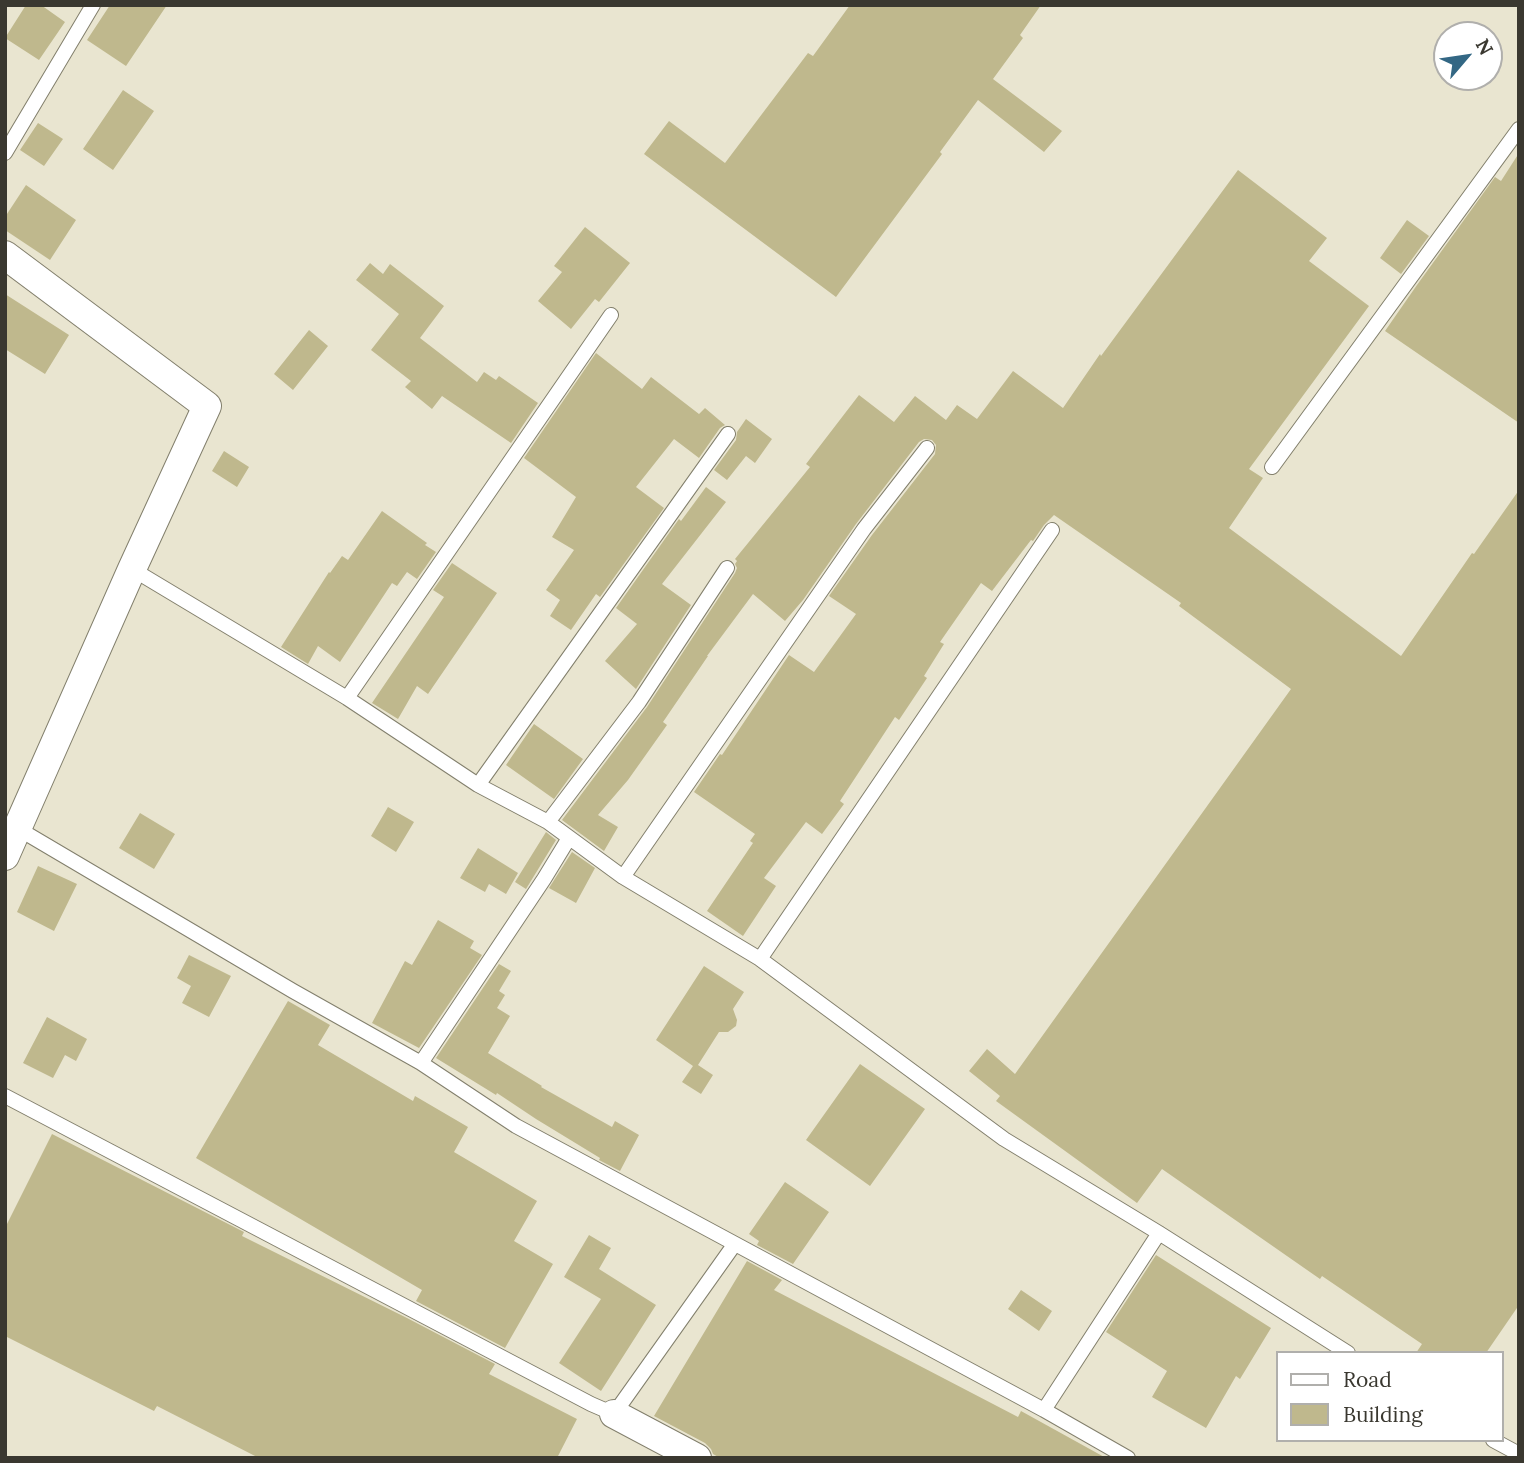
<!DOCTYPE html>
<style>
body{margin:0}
#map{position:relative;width:1524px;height:1463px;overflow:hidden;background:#e9e5d0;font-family:Lora,serif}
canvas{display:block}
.frame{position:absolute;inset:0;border:7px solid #3a3830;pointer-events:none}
.legend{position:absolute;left:1276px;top:1351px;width:228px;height:91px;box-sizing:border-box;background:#fff;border:2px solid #b0afac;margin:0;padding:9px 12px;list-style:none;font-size:21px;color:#3a3830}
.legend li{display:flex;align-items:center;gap:14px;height:35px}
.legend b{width:35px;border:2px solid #b0afac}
.north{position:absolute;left:1433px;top:21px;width:70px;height:70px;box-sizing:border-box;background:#fff;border:2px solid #b0afac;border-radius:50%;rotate:61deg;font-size:19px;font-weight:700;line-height:28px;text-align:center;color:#3a3830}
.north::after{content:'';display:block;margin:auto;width:24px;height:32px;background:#336784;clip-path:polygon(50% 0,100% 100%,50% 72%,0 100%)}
</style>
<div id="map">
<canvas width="1524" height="1463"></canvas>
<div class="frame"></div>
<ul class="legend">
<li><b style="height:9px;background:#fff"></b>Road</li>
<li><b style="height:19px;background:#bfb88d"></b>Building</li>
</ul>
<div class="north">N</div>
</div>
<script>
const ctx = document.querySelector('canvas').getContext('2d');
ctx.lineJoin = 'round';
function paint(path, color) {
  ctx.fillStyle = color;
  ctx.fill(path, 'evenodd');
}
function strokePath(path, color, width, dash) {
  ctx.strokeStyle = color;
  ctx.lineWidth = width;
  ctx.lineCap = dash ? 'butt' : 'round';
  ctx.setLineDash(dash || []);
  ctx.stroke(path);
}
paint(new Path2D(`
 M 26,5 L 41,5 L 65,22 L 39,60 L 5,38 Z
 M 110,5 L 167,5 L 126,66 L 87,40 Z
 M 850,5 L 1041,5 L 1020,35 L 1023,38 L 993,79 L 1062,131 L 1044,152 L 978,100 L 940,152 L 942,154 L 836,297 L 644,154 L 669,121 L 725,163 L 808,53 L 813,56 Z
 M 123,90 L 154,111 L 113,170 L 83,149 Z
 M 38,123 L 63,139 L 44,166 L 20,150 Z
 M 1519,153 L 1519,423 L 1385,331 L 1417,285 L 1495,177 L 1501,181 Z
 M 1238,170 L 1327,238 L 1309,261 L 1369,306 L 1249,469 L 1263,478 L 1229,528 L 1401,656 L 1472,553 L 1474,554 L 1519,490 L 1519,1305 L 1486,1353 L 1416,1353 L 1422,1344 L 1322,1276 L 1320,1279 L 1162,1169 L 1137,1203 L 996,1101 L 1000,1096 L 969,1071 L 987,1049 L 1015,1074 L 1291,689 L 1179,606 L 1181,603 L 1054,515 L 1044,525 L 1033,541 L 1031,540 L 992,591 L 981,583 L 940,642 L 944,644 L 924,676 L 927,678 L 899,720 L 895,717 L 840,801 L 844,804 L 822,834 L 806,822 L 764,878 L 776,886 L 743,936 L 707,911 L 753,843 L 750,841 L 755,834 L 694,792 L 720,754 L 722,755 L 789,655 L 814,672 L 856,614 L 829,596 L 872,535 L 935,454 L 936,445 L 932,440 L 924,439 L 919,442 L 856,524 L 803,600 L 785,621 L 753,594 L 707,656 L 708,656 L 663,722 L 667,725 L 628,780 L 598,815 L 618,827 L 604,851 L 562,820 L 647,707 L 735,573 L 737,568 L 735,564 L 737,561 L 735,559 L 810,467 L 806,464 L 859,395 L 894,422 L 915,396 L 946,420 L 957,405 L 977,419 L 1013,371 L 1063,408 L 1100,354 L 1101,356 Z
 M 26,185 L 76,220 L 50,260 L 5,230 L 5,217 Z
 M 1407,220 L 1429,236 L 1401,274 L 1380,258 Z
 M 585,227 L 630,263 L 599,302 L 595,299 L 571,329 L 538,301 L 562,272 L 554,266 Z
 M 370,263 L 383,274 L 390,264 L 444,306 L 420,338 L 477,382 L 484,372 L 496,380 L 499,376 L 538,403 L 511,443 L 442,396 L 432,409 L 405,387 L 411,381 L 371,350 L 399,314 L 356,280 Z
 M 5,294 L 69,335 L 45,374 L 5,349 Z
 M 309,330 L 328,346 L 293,390 L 274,374 Z
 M 596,353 L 642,389 L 651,377 L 699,414 L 705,408 L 725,425 L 720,428 L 699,458 L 674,439 L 636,487 L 664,508 L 600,597 L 596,594 L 571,630 L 550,616 L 560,600 L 546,590 L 574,550 L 552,537 L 576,497 L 524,458 Z
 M 746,419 L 772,439 L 755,463 L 746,456 L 727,480 L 714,470 L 736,440 L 737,432 Z
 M 224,451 L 249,467 L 237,487 L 212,471 Z
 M 706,487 L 726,502 L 662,584 L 691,605 L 636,689 L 605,661 L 637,624 L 616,608 L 679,519 L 681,521 Z
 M 382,511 L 427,543 L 425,545 L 436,552 L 417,579 L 407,572 L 397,586 L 392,583 L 340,662 L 318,646 L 308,664 L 281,647 L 329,572 L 330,573 L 342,556 L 348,560 Z
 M 452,563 L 497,593 L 428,694 L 417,686 L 398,719 L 372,703 L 444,597 L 433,590 Z
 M 534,724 L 583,759 L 554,799 L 506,765 Z
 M 388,807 L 414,822 L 396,852 L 371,836 Z
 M 140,813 L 175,834 L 154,869 L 119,848 Z
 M 546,832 L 556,840 L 526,889 L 515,882 Z
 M 478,848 L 518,873 L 506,894 L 489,884 L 485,892 L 460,878 Z
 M 572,852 L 595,868 L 576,903 L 549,888 Z
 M 38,866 L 77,884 L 54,931 L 17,912 Z
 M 438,920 L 474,941 L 470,948 L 482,955 L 419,1048 L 372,1023 L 405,961 L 412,965 Z
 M 189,955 L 231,976 L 209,1017 L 182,1003 L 191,986 L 177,978 Z
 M 499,964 L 511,971 L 499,991 L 505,995 L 497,1008 L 510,1016 L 488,1053 L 542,1086 L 541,1087 L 612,1127 L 615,1121 L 639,1135 L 620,1171 L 599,1160 L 600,1158 L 536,1119 L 497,1093 L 496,1095 L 436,1058 Z
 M 704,966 L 744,992 L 733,1009 L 737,1020 L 736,1026 L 728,1032 L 719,1032 L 698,1065 L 713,1075 L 701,1094 L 682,1082 L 693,1066 L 656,1040 Z
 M 288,1001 L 330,1025 L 318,1045 L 413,1101 L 415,1096 L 468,1127 L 454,1152 L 537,1201 L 514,1241 L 553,1264 L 505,1348 L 416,1301 L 422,1290 L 196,1158 Z
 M 47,1017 L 87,1039 L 76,1061 L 65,1055 L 53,1078 L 23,1063 Z
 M 860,1064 L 925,1109 L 870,1186 L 806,1140 Z
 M 52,1134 L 244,1232 L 242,1236 L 407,1318 L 495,1364 L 489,1374 L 577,1419 L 557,1458 L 259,1458 L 157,1406 L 154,1411 L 5,1336 L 5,1228 Z
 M 785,1182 L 829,1212 L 793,1264 L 757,1245 L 759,1241 L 749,1234 Z
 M 589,1235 L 611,1248 L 599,1269 L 656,1305 L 601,1391 L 559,1363 L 601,1299 L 564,1277 Z
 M 1156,1255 L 1271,1328 L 1240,1379 L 1236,1376 L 1206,1428 L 1152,1397 L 1167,1371 L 1106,1332 Z
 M 747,1261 L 782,1280 L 774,1290 L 1018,1417 L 1021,1411 L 1106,1458 L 720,1458 L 713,1454 L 711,1449 L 705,1443 L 654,1416 Z
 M 1021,1290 L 1052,1311 L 1039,1331 L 1008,1309 Z`), '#bfb88d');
const lane = new Path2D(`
 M 5,153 L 93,5
 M 1272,467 L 1519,129
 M 132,569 L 347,698 L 478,785 L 548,822 L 623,877 L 760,959 L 1004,1139 L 1159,1233 L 1348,1353
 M 347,698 L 611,315
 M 478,785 L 728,434
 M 548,822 L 639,702 L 727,568
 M 17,828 L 293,991 L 421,1063 L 516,1126 L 1044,1410 L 1128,1458
 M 623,877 L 864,529 L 927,448
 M 760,959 L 1052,530
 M 421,1063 L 544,879 L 569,838
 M 5,1096 L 591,1404 L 614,1414 L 734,1245
 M 1044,1410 L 1159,1233
 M 1493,1440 L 1519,1454`);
const street = new Path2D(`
 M 5,255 L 207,406 L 132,569 L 5,856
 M 614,1414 L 697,1458`);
strokePath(lane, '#827f6c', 16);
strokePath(street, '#827f6c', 30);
strokePath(lane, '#fff', 14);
strokePath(street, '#fff', 28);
</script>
